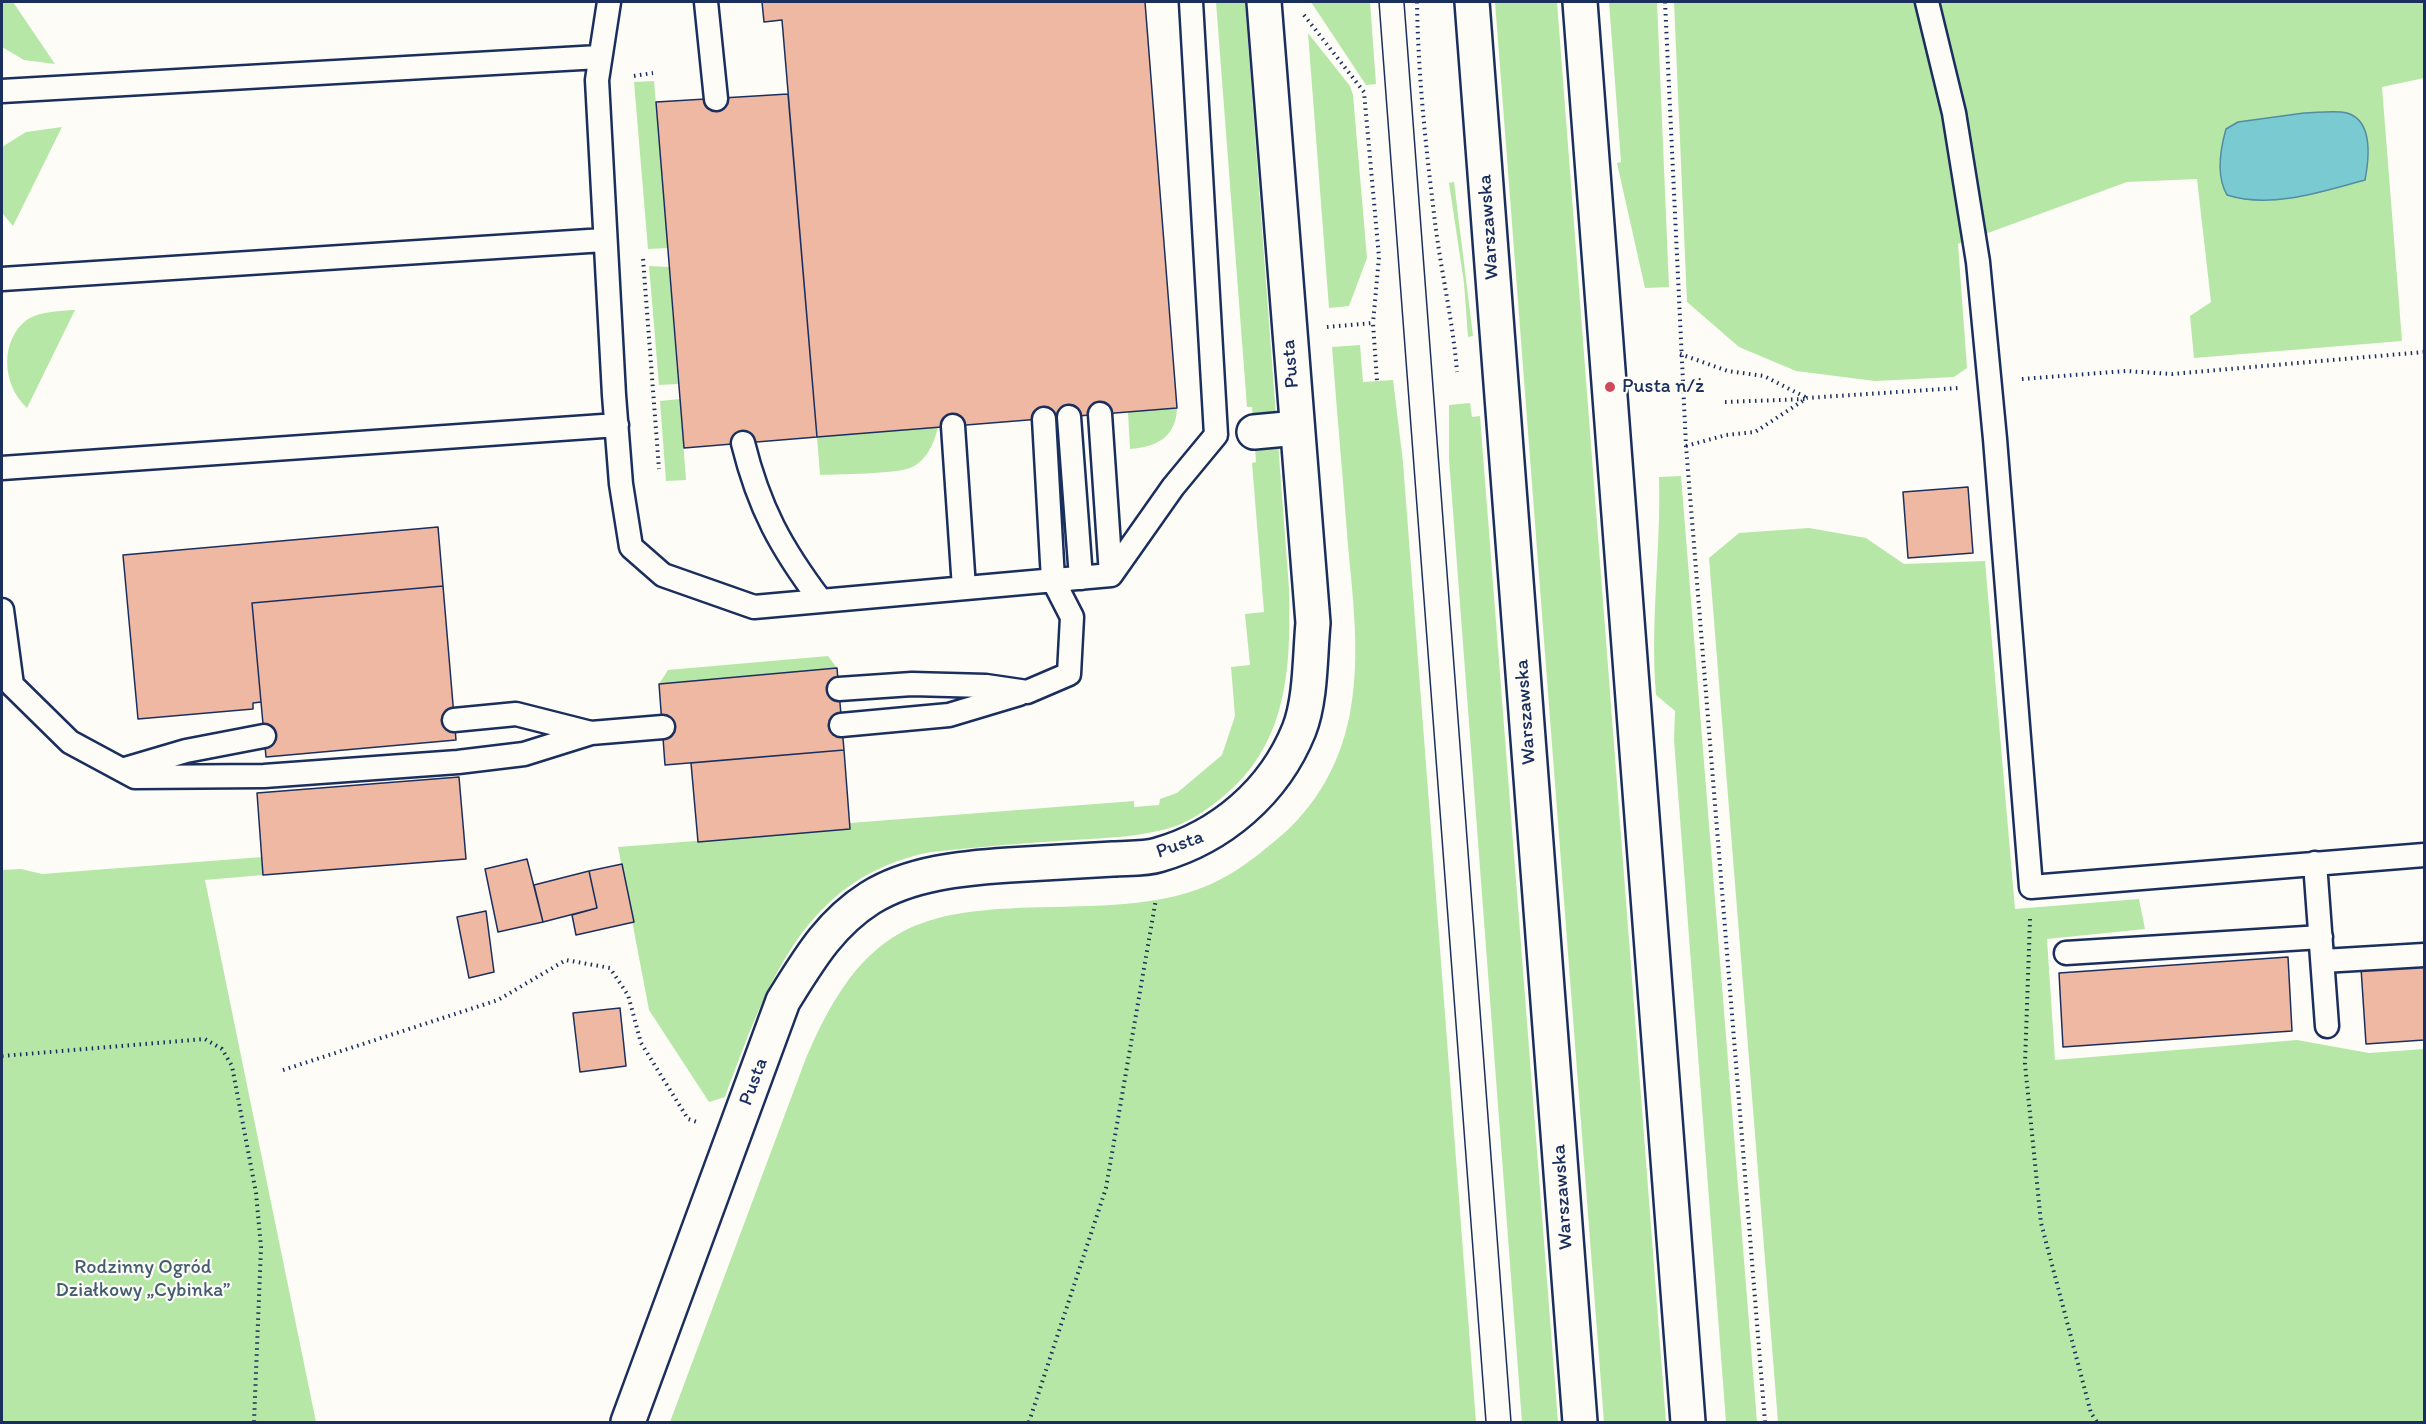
<!DOCTYPE html>
<meta charset="utf-8">
<style>
body{margin:0}
#map{position:relative;width:2426px;height:1424px;overflow:hidden;background:#fdfcf7;font-family:Itim,sans-serif}
canvas{display:block}
.frame{position:absolute;inset:0;border:3px solid #1b2f5e;pointer-events:none}
</style>
<div id="map">
<canvas width="2426" height="1424"></canvas>
<div class="frame"></div>
</div>
<script>
const ctx = document.querySelector('canvas').getContext('2d');
ctx.lineJoin = 'round';
function paint(path, color) {
  ctx.fillStyle = color;
  ctx.fill(path, 'evenodd');
}
function strokePath(path, color, width, dash) {
  ctx.strokeStyle = color;
  ctx.lineWidth = width;
  ctx.lineCap = dash ? 'butt' : 'round';
  ctx.setLineDash(dash || []);
  ctx.stroke(path);
}
function drawText(font, color, halo, rows, align = 'center') {
  ctx.font = font + ' Itim,sans-serif';
  ctx.lineWidth = 4.5;
  ctx.setLineDash([]);
  ctx.textBaseline = 'middle';
  ctx.strokeStyle = halo;
  ctx.fillStyle = color;
  for (const [text, x, y, turn = 0] of rows) {
    ctx.save();
    ctx.translate(x, y);
    ctx.rotate((+turn || 0) * Math.PI / 180);
    ctx.textAlign = isNaN(turn) ? turn : align;
    if (halo) ctx.strokeText(text, 0, 0);
    ctx.fillText(text, 0, 0);
    ctx.restore();
  }
}
paint(new Path2D(`
 M 2,2 L 13,2 L 55,64 L 24,60 L 2,47 Z
 M 1216,2 L 1245,2 L 1289,589 C 1291,670 1288,746 1219,800 C 1206,810 1192,820 1176,826 C 1143,837 1107,838 1072,840 C 1025,843 978,847 931,852 C 802,877 766,988 725,1097 L 709,1102 L 649,1010 L 618,847 L 850,829 L 850,823 L 1134,801 L 1134,807 L 1159,805 L 1160,799 L 1177,793 L 1222,755 L 1235,716 L 1231,667 L 1250,665 L 1245,614 L 1264,612 L 1252,463 L 1256,462 L 1252,407 L 1247,407 Z
 M 1311,2 L 1370,2 L 1376,84 L 1366,85 Z
 M 1495,2 L 1557,2 L 1666,1422 L 1604,1422 Z
 M 1609,2 L 1657,2 L 1669,287 L 1645,288 L 1617,163 L 1621,162 Z
 M 1674,2 L 2424,2 L 2424,78 L 2382,87 L 2402,341 L 2194,358 L 2190,316 L 2211,302 L 2197,179 L 2127,182 L 1958,244 L 1967,368 L 1954,377 L 1875,381 L 1796,371 L 1739,347 L 1687,302 Z
 M 1308,33 L 1350,86 L 1353,95 L 1367,258 L 1349,306 L 1329,308 Z
 M 654,81 L 668,248 L 648,249 L 634,82 Z
 M 62,127 L 13,226 L 2,213 L 2,147 L 26,132 Z
 M 1454,182 L 1473,336 L 1468,337 L 1464,283 L 1449,183 Z
 M 649,266 L 669,267 L 678,384 L 659,385 Z
 M 75,310 L 27,408 C 1,384 0,339 28,319 C 43,311 59,311 75,310 Z
 M 1360,345 L 1363,382 L 1393,380 L 1403,462 L 1476,1422 L 670,1422 L 806,1058 C 828,1008 853,959 902,932 C 938,913 978,910 1017,908 C 1079,905 1151,910 1209,885 C 1234,874 1256,857 1276,840 C 1317,807 1343,759 1351,707 C 1360,655 1353,598 1348,546 C 1343,479 1337,413 1332,347 Z
 M 680,399 L 686,480 L 666,481 L 660,401 Z
 M 1470,403 L 1472,417 L 1480,416 L 1558,1422 L 1522,1422 L 1449,459 L 1449,405 Z
 M 1177,408 C 1176,437 1157,447 1130,449 L 1128,412 Z
 M 938,427 C 934,443 927,461 910,468 C 895,474 840,474 820,475 L 817,437 Z
 M 1681,476 L 1757,1422 L 1726,1422 L 1674,740 L 1675,711 L 1656,695 C 1650,622 1661,550 1659,477 Z
 M 1809,528 L 1866,538 L 1904,564 L 1985,561 L 2015,909 L 2139,899 L 2145,929 L 2047,939 L 2055,1060 L 2297,1040 L 2369,1053 L 2424,1049 L 2424,1422 L 1778,1422 L 1709,558 L 1739,533 Z
 M 828,656 L 837,668 L 659,684 L 668,670 Z
 M 262,857 L 263,875 L 205,880 L 316,1422 L 2,1422 L 2,870 L 21,869 L 42,874 Z`), '#b7e7a6');
const water = new Path2D(`
 M 2304,113 C 2317,113 2335,110 2347,113 C 2374,121 2369,159 2365,180 C 2321,192 2271,209 2227,195 C 2216,176 2220,150 2226,129 L 2238,122 Z`);
paint(water, '#79cad1');
strokePath(water, '#538ca3', 1.5);
const building = new Path2D(`
 M 762,2 L 1145,2 L 1177,408 L 817,437 L 782,20 L 764,22 Z
 M 788,94 L 817,437 L 684,448 L 656,102 Z
 M 1968,487 L 1973,553 L 1908,558 L 1903,492 Z
 M 438,527 L 443,586 L 252,603 L 261,702 L 253,703 L 253,709 L 138,719 L 123,555 Z
 M 443,586 L 456,740 L 266,757 L 252,603 Z
 M 837,668 L 844,750 L 665,765 L 659,684 Z
 M 844,750 L 850,829 L 698,842 L 691,763 Z
 M 459,777 L 466,859 L 263,875 L 257,793 Z
 M 527,859 L 543,922 L 498,932 L 485,869 Z
 M 622,864 L 634,922 L 576,935 L 572,915 L 597,908 L 589,871 Z
 M 589,871 L 597,908 L 543,922 L 534,885 Z
 M 486,911 L 494,972 L 469,978 L 457,917 Z
 M 2288,957 L 2292,1031 L 2063,1047 L 2059,973 Z
 M 2424,964 L 2424,1040 L 2366,1044 L 2361,968 Z
 M 620,1008 L 626,1066 L 580,1072 L 573,1013 Z`);
paint(building, '#efb8a3');
strokePath(building, '#1b2f5e', 1.5);
const service = new Path2D(`
 M 609,2 L 597,80 L 614,395 L 621,484 L 631,547 L 663,575 L 754,607 L 1111,575 L 1173,487 L 1216,435 L 1191,2
 M 706,2 L 716,99
 M 1927,2 L 1954,113 L 1978,262 L 1995,439 L 2031,887 L 2424,855
 M 2,91 L 599,57
 M 2,279 L 604,240
 M 1100,414 L 1111,575
 M 1069,417 L 1081,578
 M 953,426 L 964,588
 M 743,443 C 759,508 781,548 821,601
 M 2,468 L 617,425
 M 2,610 L 12,685 L 70,742 L 135,777 L 264,776 L 458,762 L 524,754 L 591,733 L 663,727
 M 839,689 L 912,684 L 986,686 L 1027,692 L 1069,674 L 1072,617 L 1053,580 L 1044,419
 M 454,720 L 516,714 L 591,733
 M 841,725 L 949,715 L 1019,694
 M 125,769 L 186,751 L 264,736
 M 2315,863 L 2327,1026
 M 2066,953 L 2321,937
 M 2323,961 L 2424,955`);
const minor = new Path2D(`
 M 1254,432 L 1297,428
 M 628,1422 L 783,1001 C 808,961 829,924 870,898 C 910,873 963,868 1009,865 C 1044,863 1079,861 1113,859 C 1128,858 1145,859 1158,855 C 1221,837 1274,792 1299,730 C 1311,700 1310,655 1313,623 L 1264,2`);
const secondary = new Path2D(`
 M 1472,2 L 1580,1422
 M 1580,2 L 1688,1422`);
strokePath(service, '#1b2f5e', 27);
strokePath(minor, '#1b2f5e', 38);
strokePath(secondary, '#1b2f5e', 38);
strokePath(new Path2D(`
 M 1417,2 C 1418,75 1426,149 1435,222 C 1441,272 1453,321 1457,372
 M 1665,2 L 1686,446 L 1765,1422
 M 1304,15 L 1364,92 L 1379,257 L 1373,323
 M 634,76 L 653,73
 M 643,259 L 659,469
 M 1327,327 L 1373,323 L 1377,381
 M 1680,354 L 1728,371 L 1764,376 L 1807,398
 M 2022,379 L 2126,371 L 2172,374 L 2424,352
 M 1725,402 L 1806,399
 M 1686,446 L 1726,435 L 1755,432 L 1807,398 L 1958,388
 M 2030,919 L 2025,1064 L 2041,1223 L 2091,1413 L 2097,1422
 M 2,1056 L 205,1039 L 222,1049 L 232,1066 L 256,1193 L 261,1247 L 254,1422
 M 283,1070 L 498,1000 L 566,960 L 610,968 L 628,995 L 641,1043 L 688,1119 L 697,1122
 M 1029,1422 L 1106,1188 L 1156,899`), '#1b2f5e', 4, [1.5, 4.5]);
strokePath(service, '#fdfcf7', 22);
strokePath(minor, '#fdfcf7', 33);
strokePath(secondary, '#fdfcf7', 33);
strokePath(new Path2D(`
 M 1379,2 L 1486,1422
 M 1404,2 L 1511,1422`), '#1b2f5e', 1.5);
for (const [x, y, r, color] of [
 [1610,387,6,"#d1495b"]
]) {
  const dot = new Path2D();
  dot.arc(x, y, r, 0, 2 * Math.PI);
  ctx.fillStyle = color;
  ctx.fill(dot);
  strokePath(dot, '#fdfcf7', 2);
}
drawText('20px', '#1b2f5e', '#fdfcf7', [
 ["Warszawska",1489,227,-94],
 ["Pusta",1291,364,-95],
 ["Warszawska",1526,712,-94],
 ["Pusta",1180,845,-20],
 ["Pusta",754,1082,-70],
 ["Warszawska",1563,1197,-94]
]);
drawText('20px', '#1b2f5e', '#fdfcf7', [
 ["Pusta n/ż",1622,387]
], 'left');
drawText('20px', '#425d70', '#fdfcf7', [
 ["Rodzinny Ogród",143,1268],
 ["Działkowy „Cybinka”",143,1291]
]);
</script>
